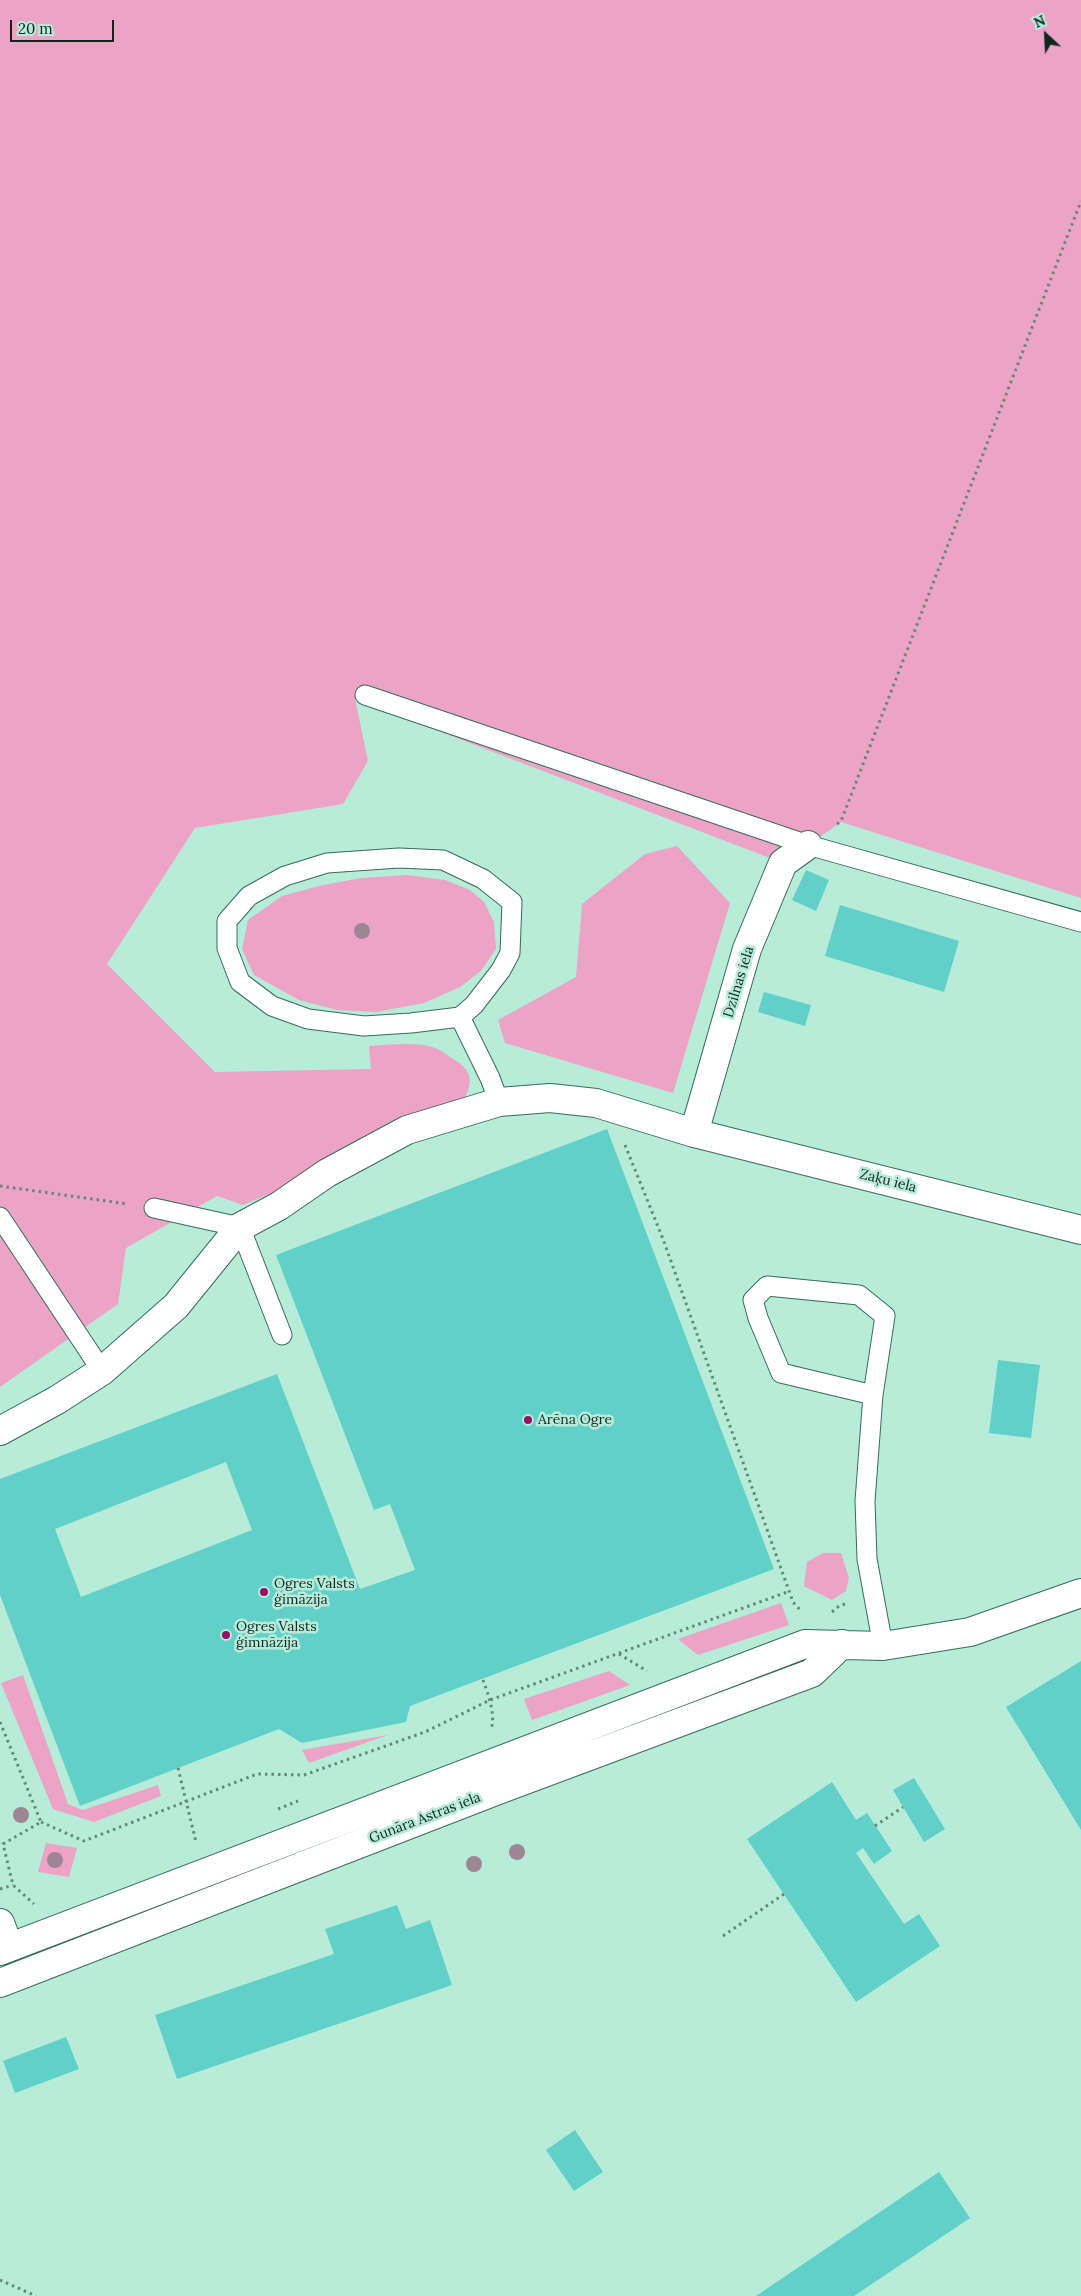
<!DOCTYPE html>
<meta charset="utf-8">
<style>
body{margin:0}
#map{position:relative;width:1081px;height:2296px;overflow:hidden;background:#b6ecd8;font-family:Lora,serif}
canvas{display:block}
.north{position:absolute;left:1021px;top:10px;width:50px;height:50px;-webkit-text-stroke:4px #b6ecd8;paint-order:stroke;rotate:335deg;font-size:14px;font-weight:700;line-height:20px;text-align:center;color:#11261f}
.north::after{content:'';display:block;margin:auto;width:18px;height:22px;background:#11261f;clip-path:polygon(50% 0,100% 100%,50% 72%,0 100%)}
.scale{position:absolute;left:10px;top:20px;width:104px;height:22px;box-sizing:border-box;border:2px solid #11261f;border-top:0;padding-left:6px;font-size:15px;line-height:18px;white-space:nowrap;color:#11261f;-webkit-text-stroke:4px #b6ecd8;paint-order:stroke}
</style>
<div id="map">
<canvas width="1081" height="2296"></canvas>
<div class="north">N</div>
<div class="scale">20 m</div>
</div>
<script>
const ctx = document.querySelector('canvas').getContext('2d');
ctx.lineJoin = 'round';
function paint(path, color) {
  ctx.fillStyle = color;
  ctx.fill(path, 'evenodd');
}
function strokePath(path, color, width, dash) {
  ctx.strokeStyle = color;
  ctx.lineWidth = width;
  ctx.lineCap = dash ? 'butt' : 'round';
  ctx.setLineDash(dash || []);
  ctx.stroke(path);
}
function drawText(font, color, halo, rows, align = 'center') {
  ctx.font = font + ' Lora,serif';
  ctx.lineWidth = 5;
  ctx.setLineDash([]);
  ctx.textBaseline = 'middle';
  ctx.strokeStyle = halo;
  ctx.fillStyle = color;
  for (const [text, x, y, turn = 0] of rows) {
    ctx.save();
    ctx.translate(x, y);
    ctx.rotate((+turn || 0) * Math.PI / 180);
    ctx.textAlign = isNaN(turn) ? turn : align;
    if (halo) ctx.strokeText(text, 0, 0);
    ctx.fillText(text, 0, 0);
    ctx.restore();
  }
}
paint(new Path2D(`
 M 0,0 L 1081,0 L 1081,898 L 841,822 L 783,863 L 355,699 L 368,761 L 343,804 L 195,828 L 107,964 L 215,1072 L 371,1069 L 369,1046 C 389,1045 415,1041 435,1048 C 442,1050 449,1057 455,1060 C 474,1072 473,1084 462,1103 L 405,1118 L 351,1144 L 283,1188 L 243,1205 L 217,1196 L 126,1248 L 118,1304 L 0,1387 Z
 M 677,846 L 730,903 L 673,1093 L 505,1043 L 498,1020 L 576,977 L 582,904 L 645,854 Z
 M 407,875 L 445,880 L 470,890 L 484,902 L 494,922 L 496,949 L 481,971 L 460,987 L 424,1003 L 376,1012 L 337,1010 L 299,1000 L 254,975 L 242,949 L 248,920 L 282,896 L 319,886 L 361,878 Z
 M 823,1553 L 841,1553 L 849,1578 L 846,1591 L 832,1600 L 804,1586 L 807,1562 Z
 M 781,1603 L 789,1625 L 698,1655 L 678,1639 Z
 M 609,1671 L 630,1685 L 532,1720 L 524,1699 Z
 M 23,1675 L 68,1804 L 83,1810 L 158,1785 L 161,1796 L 94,1822 L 53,1809 L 1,1683 Z
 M 388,1735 L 309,1763 L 302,1750 Z
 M 46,1843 L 77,1848 L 69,1877 L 38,1872 Z`), '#eca3c6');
paint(new Path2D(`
 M 806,870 L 829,880 L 816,911 L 792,900 Z
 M 840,905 L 959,941 L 944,992 L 825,956 Z
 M 764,992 L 811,1005 L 805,1026 L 758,1012 Z
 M 607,1129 L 774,1569 L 410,1706 L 406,1722 L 302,1743 L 279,1729 L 80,1806 L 0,1595 L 0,1479 L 277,1374 L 360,1589 L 415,1570 L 390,1504 L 374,1510 L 276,1255 ZM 226,1462 L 252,1530 L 81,1597 L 55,1529 Z
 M 998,1360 L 1040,1365 L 1031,1438 L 989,1433 Z
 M 1081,1661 L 1081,1830 L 1006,1707 Z
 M 914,1778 L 945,1829 L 924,1842 L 893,1790 Z
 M 832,1782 L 856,1820 L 867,1813 L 892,1851 L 874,1864 L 863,1848 L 856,1853 L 904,1924 L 919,1914 L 940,1946 L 856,2002 L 747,1839 Z
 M 397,1905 L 406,1929 L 430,1920 L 452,1985 L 177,2079 L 155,2015 L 334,1954 L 325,1929 Z
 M 66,2037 L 79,2069 L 15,2093 L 3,2061 Z
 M 575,2130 L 603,2172 L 574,2191 L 546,2150 Z
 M 939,2172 L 970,2218 L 854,2296 L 756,2296 Z`), '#60d0c9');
const service = new Path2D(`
 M 365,695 L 808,845 L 1081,922
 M 399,858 L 443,860 L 483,879 L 512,902 L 510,953 L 501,970 L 474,1005 L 460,1017 L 411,1023 L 364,1026 L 308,1019 L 272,1006 L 240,982 L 227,948 L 227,921 L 249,896 L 285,876 L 327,863 Z
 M 460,1017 L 490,1078 L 499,1102
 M 154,1208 L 240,1227 L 282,1335
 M 0,1217 L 102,1371
 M 873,1395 L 781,1373 L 758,1318 L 753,1300 L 767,1286 L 859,1295 L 885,1316 L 873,1395 L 865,1501 L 867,1559 L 883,1646`);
const minor = new Path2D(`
 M 694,1133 L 747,949 L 783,863 L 808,845
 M 0,1431 L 57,1400 L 102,1371 L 176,1306 L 240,1227 L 279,1206 L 327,1173 L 407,1130 L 499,1102 L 550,1098 L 596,1103 L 694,1133 L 1081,1230
 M 0,1923 L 9,1947
 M 0,1951 L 805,1644 L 883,1646 L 970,1632 L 1081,1593
 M 0,1983 L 501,1789 L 812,1673 L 842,1644`);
strokePath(service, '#386b5a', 21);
strokePath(minor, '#386b5a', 30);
strokePath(new Path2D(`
 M 837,824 L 841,821 L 1081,201
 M 625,1145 L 663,1239 L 793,1602 L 802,1612
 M 0,1186 L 128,1204
 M 832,1612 L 839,1606 L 848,1603
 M 619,1654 L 647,1671
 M 483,1680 C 488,1694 496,1714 491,1730
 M 0,1722 L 41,1822 L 3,1844 L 13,1885 L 34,1904
 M 178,1768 L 196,1842
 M 278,1809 L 298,1801
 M 41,1822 L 84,1841 L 257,1774 L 304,1775 L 425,1732 L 490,1700 L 790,1591
 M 875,1826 L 903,1807
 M 0,1889 L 13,1885
 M 723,1936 L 784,1894
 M 0,2280 L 36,2296`), '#62887a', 3, [2.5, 4]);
strokePath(service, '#fff', 19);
strokePath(minor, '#fff', 28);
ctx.fillStyle = '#9d8596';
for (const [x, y] of [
 [362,931],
 [21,1815],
 [517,1852],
 [55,1860],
 [474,1864]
]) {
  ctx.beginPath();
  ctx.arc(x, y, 8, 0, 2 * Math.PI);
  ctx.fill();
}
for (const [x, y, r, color] of [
 [528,1420,5,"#981064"],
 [264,1592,5,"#981064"],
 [226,1635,5,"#981064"]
]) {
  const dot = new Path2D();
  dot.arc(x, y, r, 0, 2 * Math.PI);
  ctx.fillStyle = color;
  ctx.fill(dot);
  strokePath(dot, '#b6ecd8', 2);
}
drawText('14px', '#11261f', '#b6ecd8', [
 ["Dzilnas iela",739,982,-73],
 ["Zaķu iela",888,1181,14],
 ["Gunāra Astras iela",425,1818,-21]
]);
drawText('14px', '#11261f', '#b6ecd8', [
 ["Arēna Ogre",538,1420],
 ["Ogres Valsts",274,1584],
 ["ģimāzija",274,1600],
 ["Ogres Valsts",236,1627],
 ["ģimnāzija",236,1643]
], 'left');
</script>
